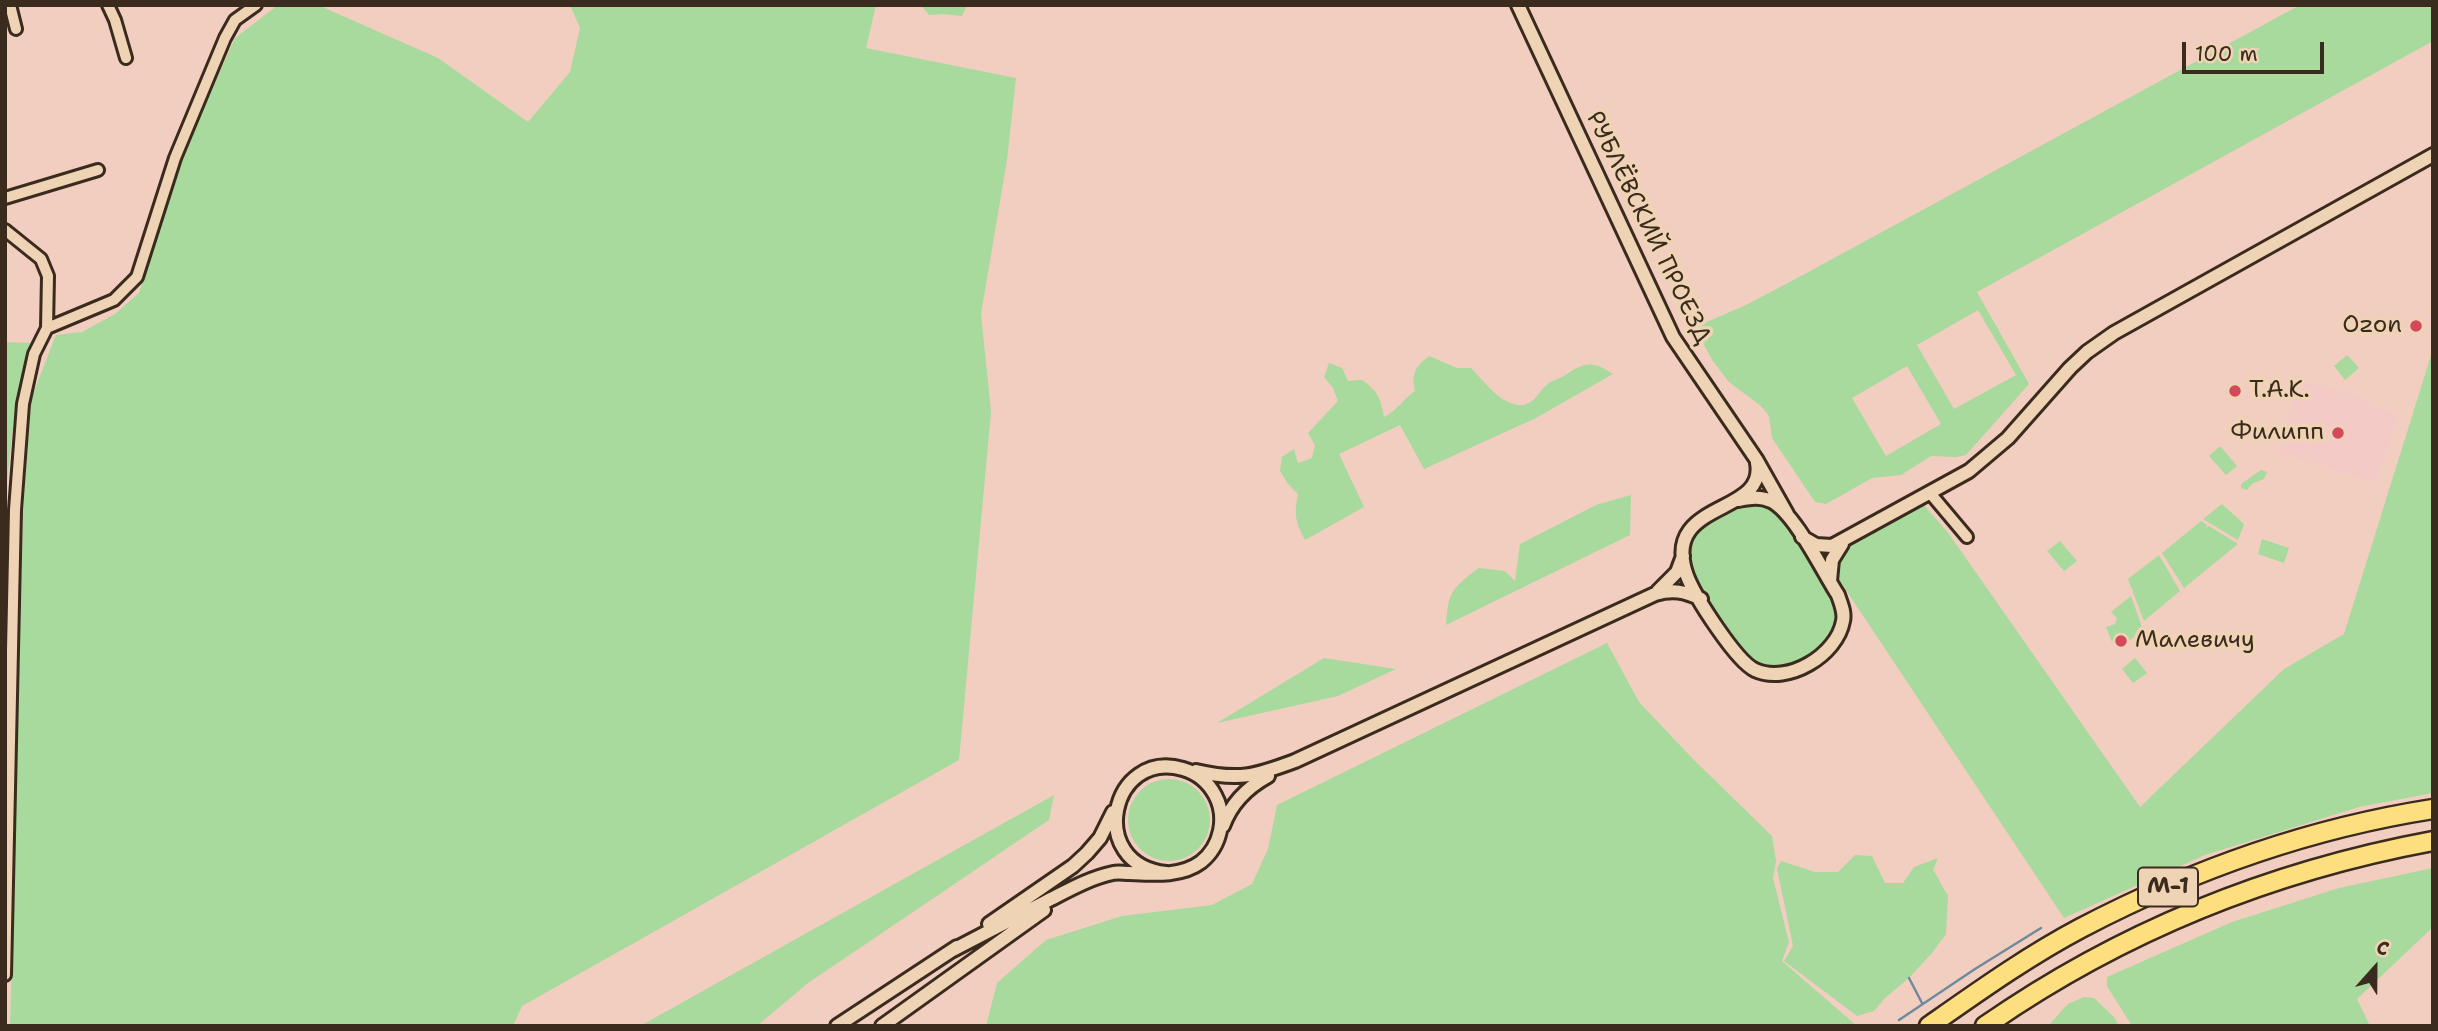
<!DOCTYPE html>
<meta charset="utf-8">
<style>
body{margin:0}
#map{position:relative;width:2438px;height:1031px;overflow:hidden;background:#f2cec0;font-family:"Shantell Sans",sans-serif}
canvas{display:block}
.frame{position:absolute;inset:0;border:7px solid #3b2a1e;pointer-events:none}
.north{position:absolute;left:2340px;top:933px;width:70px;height:70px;-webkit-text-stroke:5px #efd3b5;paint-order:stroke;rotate:21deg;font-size:19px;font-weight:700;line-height:28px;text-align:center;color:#3b2a1e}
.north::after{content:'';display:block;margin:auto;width:24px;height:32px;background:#3b2a1e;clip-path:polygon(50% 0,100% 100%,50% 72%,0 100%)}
.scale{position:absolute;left:2182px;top:42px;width:142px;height:32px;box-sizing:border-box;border:4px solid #3b2a1e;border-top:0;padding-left:9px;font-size:21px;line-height:24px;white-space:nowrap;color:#3b2a1e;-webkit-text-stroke:5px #efd3b5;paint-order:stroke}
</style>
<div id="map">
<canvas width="2438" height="1031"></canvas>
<div class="frame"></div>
<div class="north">С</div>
<div class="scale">100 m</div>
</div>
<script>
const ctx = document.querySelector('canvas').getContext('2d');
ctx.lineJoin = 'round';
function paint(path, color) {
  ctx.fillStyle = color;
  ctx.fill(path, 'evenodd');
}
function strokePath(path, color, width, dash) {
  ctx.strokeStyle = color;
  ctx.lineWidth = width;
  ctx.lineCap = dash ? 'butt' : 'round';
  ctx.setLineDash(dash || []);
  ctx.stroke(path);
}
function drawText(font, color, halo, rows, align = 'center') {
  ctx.font = font + ' "Shantell Sans",sans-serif';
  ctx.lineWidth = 7;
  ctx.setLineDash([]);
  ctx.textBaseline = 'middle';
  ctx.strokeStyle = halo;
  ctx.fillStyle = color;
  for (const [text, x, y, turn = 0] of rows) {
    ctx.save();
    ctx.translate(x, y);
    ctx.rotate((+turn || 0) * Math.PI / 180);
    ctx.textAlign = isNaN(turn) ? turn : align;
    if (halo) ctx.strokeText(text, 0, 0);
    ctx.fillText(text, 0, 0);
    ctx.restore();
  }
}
paint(new Path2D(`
 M 2300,379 L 2367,400 L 2366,404 L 2399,414 L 2383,463 L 2381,463 L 2379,469 L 2381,470 L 2375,480 L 2370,481 L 2278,452 Z`), '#f4cac7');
paint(new Path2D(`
 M 278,5 L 318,5 L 438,58 L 528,122 L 570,72 L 580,28 L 570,5 L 876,5 L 866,48 L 1016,78 L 1007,160 L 981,314 L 991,412 L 959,760 L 522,1006 L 513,1026 L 10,1026 L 23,512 L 31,399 L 56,335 L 82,332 L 115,314 L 139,293 L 181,159 L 235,38 Z
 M 921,5 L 967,5 L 962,16 L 943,14 L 929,15 Z
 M 2300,5 L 2433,5 L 2433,41 L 1977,292 L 2029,384 L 1966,455 L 1956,457 L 1931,456 L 1901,475 L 1872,478 L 1826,504 L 1815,502 L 1772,438 L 1769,416 L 1761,406 L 1729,382 L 1712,360 L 1695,327 L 1746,305 L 1801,276 ZM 1978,310 L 2016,375 L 1954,409 L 1917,345 ZM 1907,366 L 1941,424 L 1886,456 L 1852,398 Z
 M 5,342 L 30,343 L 16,401 L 5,500 Z
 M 2433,349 L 2433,793 L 2359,807 L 2205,855 L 2064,918 L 1838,578 C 1835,565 1839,559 1846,548 L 1924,505 L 1949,534 L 2140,807 L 2284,669 L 2344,634 Z
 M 2347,355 L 2359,368 L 2345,380 L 2334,366 Z
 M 1429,356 L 1457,368 L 1471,368 C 1483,380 1497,400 1514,404 C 1533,410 1537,392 1549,383 C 1553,380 1559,379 1564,376 C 1584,362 1592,360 1613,374 L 1536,418 L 1424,469 L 1400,425 L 1339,454 L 1364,507 L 1305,540 C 1295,521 1294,514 1298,494 L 1288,484 L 1280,471 L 1282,457 L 1294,449 L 1298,463 L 1312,458 L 1315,445 L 1308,433 L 1338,401 L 1333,388 L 1324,377 L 1329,363 L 1342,368 L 1348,381 L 1362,380 C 1378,391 1381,399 1384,417 C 1398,410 1403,399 1415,391 C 1411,374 1415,367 1429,356 Z
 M 2220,446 L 2237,466 L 2226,475 L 2209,456 Z
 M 2261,470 L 2267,472 L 2264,479 L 2253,483 L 2247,490 L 2241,488 L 2241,484 Z
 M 1631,495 L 1630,535 L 1446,625 C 1448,592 1452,588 1479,568 L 1505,571 L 1515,581 L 1520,544 L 1596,505 Z
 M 1749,504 C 1759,505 1767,506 1774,512 C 1789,524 1834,595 1835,612 C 1836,630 1827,643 1813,652 C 1800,659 1789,668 1774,669 C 1740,670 1708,600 1692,575 C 1683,532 1710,511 1749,504 Z
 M 2222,504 L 2244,524 L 2238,540 L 2203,519 Z
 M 2201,521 L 2207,525 L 2206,528 L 2209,526 L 2238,544 L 2184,588 L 2162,553 Z
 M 2262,539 L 2289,548 L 2284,563 L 2258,554 Z
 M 2060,541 L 2077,561 L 2064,571 L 2047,551 Z
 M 2159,555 L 2180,591 L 2144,621 L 2128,579 Z
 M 2131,596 L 2143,630 L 2125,644 L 2125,638 L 2121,633 L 2116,634 L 2112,642 L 2106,627 L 2115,624 L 2117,618 L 2111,612 Z
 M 1607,643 L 1639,702 L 1692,758 L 1772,836 L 1776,861 L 1773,878 L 1789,942 L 1782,961 L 1857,1026 L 986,1026 L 997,983 L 1046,940 L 1122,916 L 1212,905 L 1252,884 L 1268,849 L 1277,805 Z
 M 1324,658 L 1396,669 L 1338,696 L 1217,723 Z
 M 2135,658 L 2147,673 L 2133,683 L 2122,669 Z
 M1128 820a41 41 0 1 1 82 0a41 41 0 1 1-82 0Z
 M 1054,795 L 1049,820 L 808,983 L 757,1026 L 640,1026 Z
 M 1855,855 L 1872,856 L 1885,883 L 1903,883 L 1914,867 L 1938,858 L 1933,870 C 1939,878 1941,886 1948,895 L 1946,934 L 1932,953 L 1909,978 L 1885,998 L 1874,1011 L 1857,1016 L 1784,961 L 1793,946 L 1777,869 L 1781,861 L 1815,872 L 1838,872 Z
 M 2433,868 L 2433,927 L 2357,999 L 2370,1026 L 2132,1026 L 2107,986 L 2107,977 L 2232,922 L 2339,888 Z
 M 2084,997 L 2094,998 L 2114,1017 L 2119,1026 L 2048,1026 L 2068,1004 Z`), '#a7da9c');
strokePath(new Path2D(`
 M 1909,978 L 1922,1003
 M 1899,1020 L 1975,969 L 2041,928`), '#6e8b9c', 2.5);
const minor = new Path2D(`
 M 10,5 L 16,29
 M 108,5 L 115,20 L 126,58
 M 5,198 L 98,170
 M 5,230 L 41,259 L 48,276 L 47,328
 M 1930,493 L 1967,537
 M 5,975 L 15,510 L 23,404 L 34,354 L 47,328 L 114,300 L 137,277 L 175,158 L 225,38 L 235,20 L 256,5`);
const tertiary = new Path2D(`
 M 1518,5 L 1673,337 L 1756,459 L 1787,514
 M 1738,500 C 1750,498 1760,496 1771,501 C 1795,513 1823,572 1838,595 C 1841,604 1845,612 1843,621 C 1837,655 1788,685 1755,670 C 1736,661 1695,597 1687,576 C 1659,499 1767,517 1757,463
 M 1802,537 L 1816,545 L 1832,546 L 1969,471 L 2008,438 L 2070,368 L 2087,352 L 2114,333 L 2433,155
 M 1830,581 L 1832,560 L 1842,544
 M 1658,591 L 1677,572 L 1683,556
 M 1196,771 C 1239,781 1255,776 1295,761 L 1655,594 C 1673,589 1684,591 1701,599
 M 1223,826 C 1231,804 1248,787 1268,776
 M 989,924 L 1073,866 L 1087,853 L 1100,838 L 1113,812
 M 951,951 C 982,935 1014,918 1045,902 C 1067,891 1089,878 1113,873 C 1118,872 1124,873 1129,873 C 1152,874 1181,877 1201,862 C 1221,846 1227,817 1215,795 C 1208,782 1197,773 1183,769 C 1111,748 1085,864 1166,873
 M 837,1026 L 957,947
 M 882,1026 L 1044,910`);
const trunk = new Path2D(`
 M 1929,1026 C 1979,991 2028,956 2081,928 C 2190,871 2311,828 2433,809
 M 1985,1026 C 2120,932 2271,871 2433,841`);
strokePath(minor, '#3b2a1e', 16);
strokePath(tertiary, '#3b2a1e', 18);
strokePath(trunk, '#3b2a1e', 23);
strokePath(minor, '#efd3b5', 10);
strokePath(tertiary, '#efd3b5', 12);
strokePath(trunk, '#fddf80', 18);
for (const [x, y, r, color] of [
 [2416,326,7,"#d1495b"],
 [2235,391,7,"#d1495b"],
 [2338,433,7,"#d1495b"],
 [2121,641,7,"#d1495b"]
]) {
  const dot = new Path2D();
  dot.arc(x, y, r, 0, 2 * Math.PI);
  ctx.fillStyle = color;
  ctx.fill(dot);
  strokePath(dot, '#efd3b5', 2.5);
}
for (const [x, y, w] of [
 [2168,887,60]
]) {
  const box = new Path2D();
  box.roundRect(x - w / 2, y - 19.5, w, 39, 5);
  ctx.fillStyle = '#efd3b5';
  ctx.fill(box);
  strokePath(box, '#3b2a1e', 2);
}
drawText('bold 23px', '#3b2a1e', null, [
 ["М-1",2168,887]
]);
drawText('24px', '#3b2a1e', '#efd3b5', [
 ["РУБЛЁВСКИЙ ПРОЕЗД",1648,228,64]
]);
drawText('24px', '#3b2a1e', '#efd3b5', [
 ["Ozon",2402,326],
 ["Т.А.К.",2249,391,"left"],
 ["Филипп",2324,433],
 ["Малевичу",2135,641,"left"]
], 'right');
</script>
